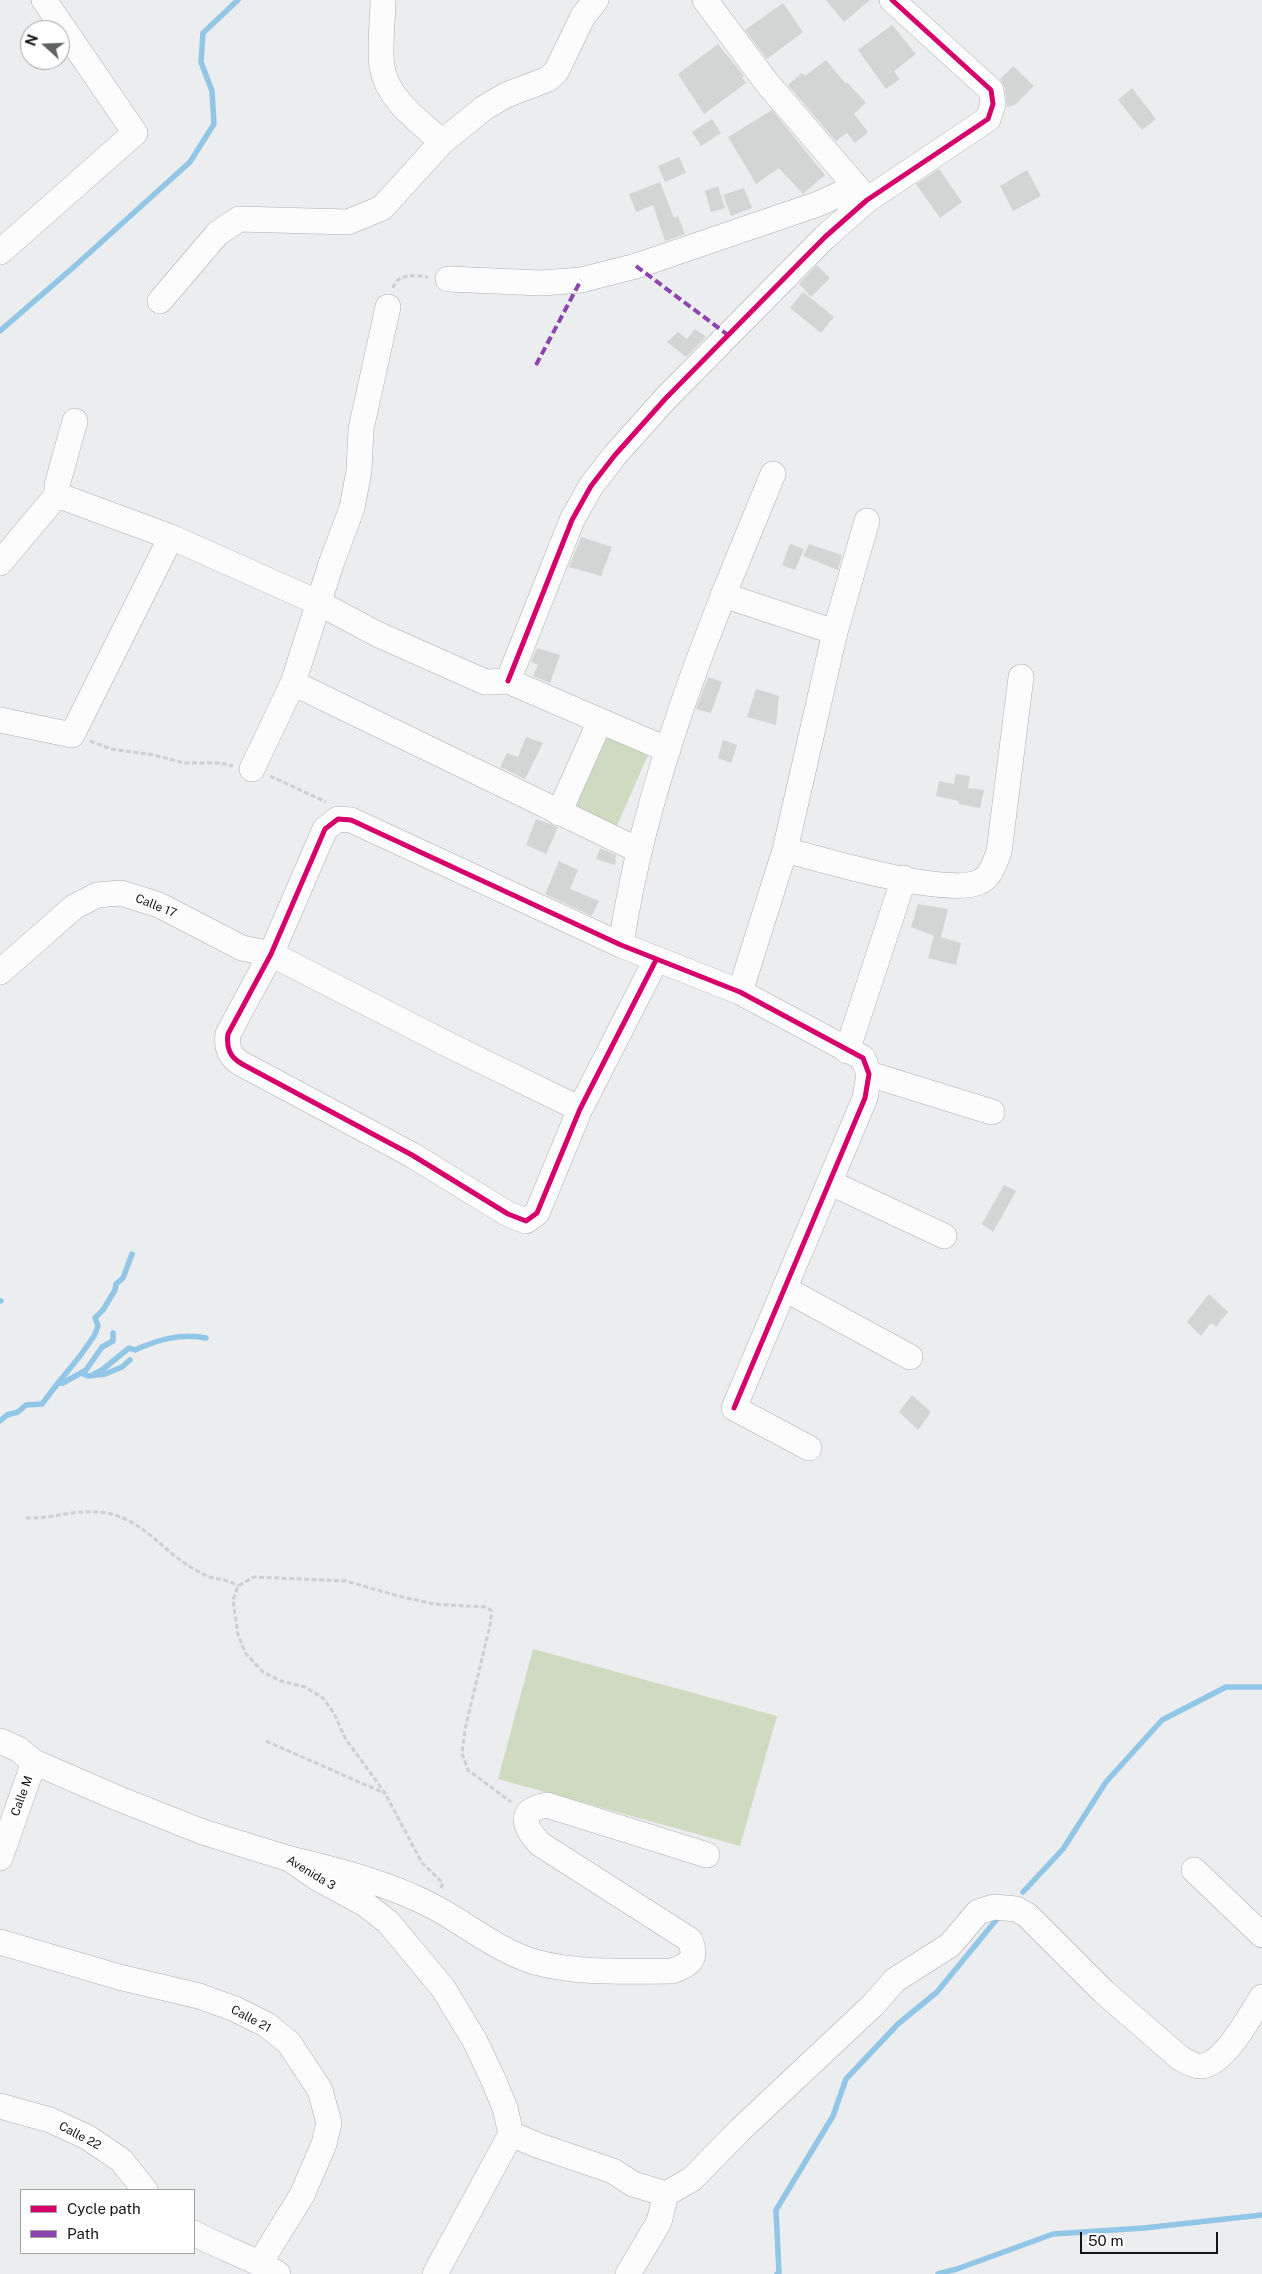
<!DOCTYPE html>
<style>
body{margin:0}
#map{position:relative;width:1262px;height:2274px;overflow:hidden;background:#ebedef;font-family:"Public Sans",sans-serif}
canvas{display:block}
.legend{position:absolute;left:20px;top:2189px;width:175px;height:65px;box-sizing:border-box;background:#fff;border:1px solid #a1a1a2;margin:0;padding:6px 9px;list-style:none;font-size:15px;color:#141516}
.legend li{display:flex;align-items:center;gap:10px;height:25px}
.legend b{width:25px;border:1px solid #a1a1a2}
.north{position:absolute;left:20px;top:20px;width:50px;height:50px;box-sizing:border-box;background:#fff;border:1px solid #a1a1a2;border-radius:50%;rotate:290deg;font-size:14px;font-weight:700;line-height:20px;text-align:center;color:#141516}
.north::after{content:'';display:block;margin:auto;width:18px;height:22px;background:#5f6162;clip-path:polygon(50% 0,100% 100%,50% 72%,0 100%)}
.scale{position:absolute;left:1080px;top:2232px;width:138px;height:22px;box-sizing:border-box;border:2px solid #141516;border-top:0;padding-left:6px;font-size:15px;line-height:18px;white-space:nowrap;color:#141516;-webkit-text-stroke:4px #fff;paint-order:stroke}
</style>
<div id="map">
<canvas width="1262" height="2274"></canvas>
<ul class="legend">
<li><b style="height:6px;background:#d6006c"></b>Cycle path</li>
<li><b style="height:6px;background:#8e44ad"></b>Path</li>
</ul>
<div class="north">N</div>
<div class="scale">50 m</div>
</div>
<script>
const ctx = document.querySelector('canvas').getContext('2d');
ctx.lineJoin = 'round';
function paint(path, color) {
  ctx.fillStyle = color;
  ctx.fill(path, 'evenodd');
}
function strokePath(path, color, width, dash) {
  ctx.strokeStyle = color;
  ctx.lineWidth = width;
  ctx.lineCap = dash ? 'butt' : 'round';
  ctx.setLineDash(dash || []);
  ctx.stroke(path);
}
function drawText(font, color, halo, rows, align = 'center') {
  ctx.font = font + ' "Public Sans",sans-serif';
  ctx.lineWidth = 4.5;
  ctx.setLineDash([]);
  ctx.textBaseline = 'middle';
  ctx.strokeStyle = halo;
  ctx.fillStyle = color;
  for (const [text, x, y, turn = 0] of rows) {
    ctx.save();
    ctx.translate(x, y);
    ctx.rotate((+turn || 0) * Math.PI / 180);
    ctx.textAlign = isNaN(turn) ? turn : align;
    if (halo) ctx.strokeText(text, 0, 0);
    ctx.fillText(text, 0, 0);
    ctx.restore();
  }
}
paint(new Path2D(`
 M 601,734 L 648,755 L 615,830 L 568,810 Z
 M 533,1649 L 777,1716 L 740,1846 L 498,1779 Z`), '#cfdbc0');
strokePath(new Path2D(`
 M 0,331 L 76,265 L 190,162 L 214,124 L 212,91 L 201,62 L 203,33 L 238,0
 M 0,1301 L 1,1301
 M 81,1373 L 88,1376 L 105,1374 L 122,1367 L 130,1360
 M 94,1374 L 102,1370 L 129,1348 L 135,1350 C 157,1340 180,1333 206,1338
 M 58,1383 L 80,1356 L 94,1336 L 98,1326 L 95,1318 L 103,1310 L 115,1290 L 116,1284 L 123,1278 L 132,1254
 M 0,1421 L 7,1415 L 18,1412 L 26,1405 L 42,1404 L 58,1383 L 63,1383 L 86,1370 L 102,1347 L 113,1341 L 113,1333
 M 1023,1892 L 1063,1849 L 1106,1782 L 1162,1720 L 1226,1687 L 1262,1687
 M 777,2274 L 779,2273 L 776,2210 L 833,2116 L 846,2079 L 898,2024 L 937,1992 L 1001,1914
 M 938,2274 L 957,2269 L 1053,2234 L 1144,2228 L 1262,2215`), '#92c6e6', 5.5);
paint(new Path2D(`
 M 826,0 L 870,0 L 844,22 Z
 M 783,3 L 803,32 L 767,59 L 745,30 Z
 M 892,25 L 916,54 L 894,71 L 900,79 L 886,89 L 858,50 Z
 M 718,44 L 744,76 L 742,77 L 746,83 L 704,114 L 678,74 Z
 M 826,60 L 846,84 L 847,82 L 866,103 L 854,114 L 868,132 L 855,143 L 847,133 L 836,141 L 788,85 L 802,73 L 805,76 Z
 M 1013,66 L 1034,86 L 1015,105 L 1007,107 L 1005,88 L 1000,79 Z
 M 1132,88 L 1156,119 L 1142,130 L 1118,100 Z
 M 772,110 L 825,175 L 803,194 L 779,168 L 756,184 L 728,137 Z
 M 712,119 L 721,133 L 701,146 L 692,132 Z
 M 679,157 L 686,173 L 665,182 L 658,166 Z
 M 939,169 L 962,202 L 940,218 L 916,184 Z
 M 1027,170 L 1041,196 L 1013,211 L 1000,186 Z
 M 660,182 L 674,218 L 678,216 L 685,234 L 665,241 L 653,205 L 636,212 L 629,194 Z
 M 718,186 L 725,208 L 711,212 L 705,191 Z
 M 744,188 L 752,208 L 731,216 L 723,195 Z
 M 817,265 L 830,278 L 811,297 L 799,284 Z
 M 803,292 L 834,317 L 821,333 L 790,308 Z
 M 695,329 L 706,337 L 686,357 L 667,342 L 678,332 L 687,339 Z
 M 581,537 L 612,547 L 601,576 L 569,567 Z
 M 790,544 L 804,549 L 795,570 L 782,565 Z
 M 809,544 L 842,555 L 838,570 L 803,556 Z
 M 537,648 L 560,655 L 550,683 L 533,676 L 538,665 L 531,662 Z
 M 708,677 L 722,682 L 711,713 L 696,709 Z
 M 756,689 L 779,696 L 776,725 L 747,717 Z
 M 526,737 L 543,743 L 525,779 L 500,767 L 507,753 L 518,757 Z
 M 723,740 L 737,745 L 731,763 L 718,758 Z
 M 956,774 L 970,776 L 968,788 L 984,790 L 980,808 L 959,804 L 959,801 L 936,796 L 939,781 L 954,784 Z
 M 536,819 L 558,827 L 546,854 L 526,845 Z
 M 600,848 L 616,855 L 615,865 L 596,859 Z
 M 559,861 L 578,870 L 570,889 L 599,901 L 592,916 L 545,894 Z
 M 918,904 L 948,909 L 941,937 L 961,943 L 956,965 L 928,958 L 934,936 L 911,927 Z
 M 1004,1185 L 1016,1191 L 993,1232 L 982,1224 Z
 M 1209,1294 L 1228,1312 L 1216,1327 L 1211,1323 L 1201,1336 L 1187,1322 Z
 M 912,1395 L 931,1412 L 918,1430 L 899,1412 Z`), '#d3d4d4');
const minor = new Path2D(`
 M 383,0 C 383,21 379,46 382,67 C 387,99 419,121 442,142
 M 705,0 L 767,83 L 866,198
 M 0,252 L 135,133 L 44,0
 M 448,279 L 541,283 L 581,280 L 636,266 L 818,204 L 855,187
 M 160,301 L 218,233 L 239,219 L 348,222 L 382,208 L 442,142 L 484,108 L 506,95 L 548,79 L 556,72 L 583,16 L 596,0
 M 57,495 L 171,537 L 319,603 L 377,634 L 485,682 L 508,681 L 668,750
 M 0,563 L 57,495 L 57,485 L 75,421
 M 723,595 L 835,632
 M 508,681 L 572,520 L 591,486 L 615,455 L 666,398 L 825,237 L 867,200 L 988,119 L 993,104 L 991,90 L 892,0
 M 293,683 L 638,850
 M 0,720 L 72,735 L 171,537
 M 252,769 L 293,683 L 331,564 L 352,508 L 359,471 L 361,429 L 388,307
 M 559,813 L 600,721
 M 785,850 C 823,860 946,897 979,882 C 991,877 994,864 999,852 L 1021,677
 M 621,945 C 645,782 710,626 773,474
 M 656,960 L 580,1109 L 537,1213 L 526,1221 L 508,1214 L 412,1155 L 242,1064 C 230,1057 226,1048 228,1034 L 271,954 L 325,829 L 338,819 L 351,820 L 621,945 L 740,992 L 863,1058 L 869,1074 L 865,1098 L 734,1408 L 809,1448
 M 0,972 L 74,907 L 97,895 L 121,893 L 159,905 L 242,948 L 271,954 L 449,1045 L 580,1109
 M 740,992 L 785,850 L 835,632 L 867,521
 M 847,1051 L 904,878
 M 869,1074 L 992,1112
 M 831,1183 L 944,1236
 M 785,1289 L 910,1357
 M 0,1741 L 18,1749 L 34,1762 L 117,1798 L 203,1832 L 290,1859 L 317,1878 L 365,1904 L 388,1922 L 443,1988 L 475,2041 L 493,2079 L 505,2108 L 511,2134
 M 0,1858 L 34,1762
 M 290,1859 C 337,1870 391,1884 434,1907 C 468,1925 498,1951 535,1962 C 578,1974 627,1971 672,1971 C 689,1965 698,1960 690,1940 L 540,1844 C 524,1827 517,1810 547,1805 L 707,1855
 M 1194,1870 L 1262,1935
 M 0,1942 L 119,1977 L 199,1996 L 235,2009 L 267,2025 L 289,2043 L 320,2090 L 329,2123 L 324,2144 L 302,2195 L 260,2263
 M 0,2106 L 50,2120 L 87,2137 L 121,2160 L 145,2190
 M 511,2134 L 537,2145 L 613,2171 L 633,2184 L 666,2194
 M 194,2233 C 221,2248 251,2257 278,2274
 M 435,2274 L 511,2134
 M 628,2274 L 659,2222 L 666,2194 L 692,2179 L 741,2129 L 873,2005 L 895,1980 L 950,1945 L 978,1912 L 994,1907 L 1016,1909 L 1027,1915 L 1104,1992 L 1180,2058 C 1186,2061 1195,2067 1202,2066 C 1225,2064 1251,2014 1262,1997`);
strokePath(minor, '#acadaf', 26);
strokePath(new Path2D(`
 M 393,288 C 397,273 415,275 428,277
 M 90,741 L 111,749 L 154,755 L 184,763 L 221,763 L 233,766
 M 270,776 L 326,802
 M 26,1518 C 53,1519 78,1508 106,1513 C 142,1519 162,1550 192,1568 C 198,1571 204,1575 209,1577 C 221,1580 227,1579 238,1586
 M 266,1741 L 384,1793
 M 441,1888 L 443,1883 L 422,1863 L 385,1793 L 345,1738 L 334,1713 L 323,1698 L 305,1687 L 281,1681 L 263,1672 L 246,1654 L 238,1635 L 233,1600 L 238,1586 L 254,1577 L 346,1581 L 398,1596 L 434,1604 L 485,1607 L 491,1610 L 491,1621 L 465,1729 L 462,1753 L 468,1770 L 511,1802`), '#cfcfd0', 3, [5, 2.5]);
strokePath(minor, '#fcfcfd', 25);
strokePath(new Path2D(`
 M 636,266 L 728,335
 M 536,365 L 581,280`), '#8e44ad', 4, [8, 4]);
strokePath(new Path2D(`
 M 508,681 L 572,520 L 591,486 L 615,455 L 666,398 L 825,237 L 867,200 L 988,119 L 993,104 L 991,90 L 892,0
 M 656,960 L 580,1109 L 537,1213 L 526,1221 L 508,1214 L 412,1155 L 242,1064 C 230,1057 226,1048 228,1034 L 271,954 L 325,829 L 338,819 L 351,820 L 621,945 L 740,992 L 863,1058 L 869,1074 L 865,1098 L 734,1408`), '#d6006c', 5);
drawText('12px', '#141516', '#fff', [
 ["Calle 17",156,906,22],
 ["Calle M",22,1796,-70],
 ["Avenida 3",311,1873,31],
 ["Calle 21",251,2019,28],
 ["Calle 22",80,2136,28]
]);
</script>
